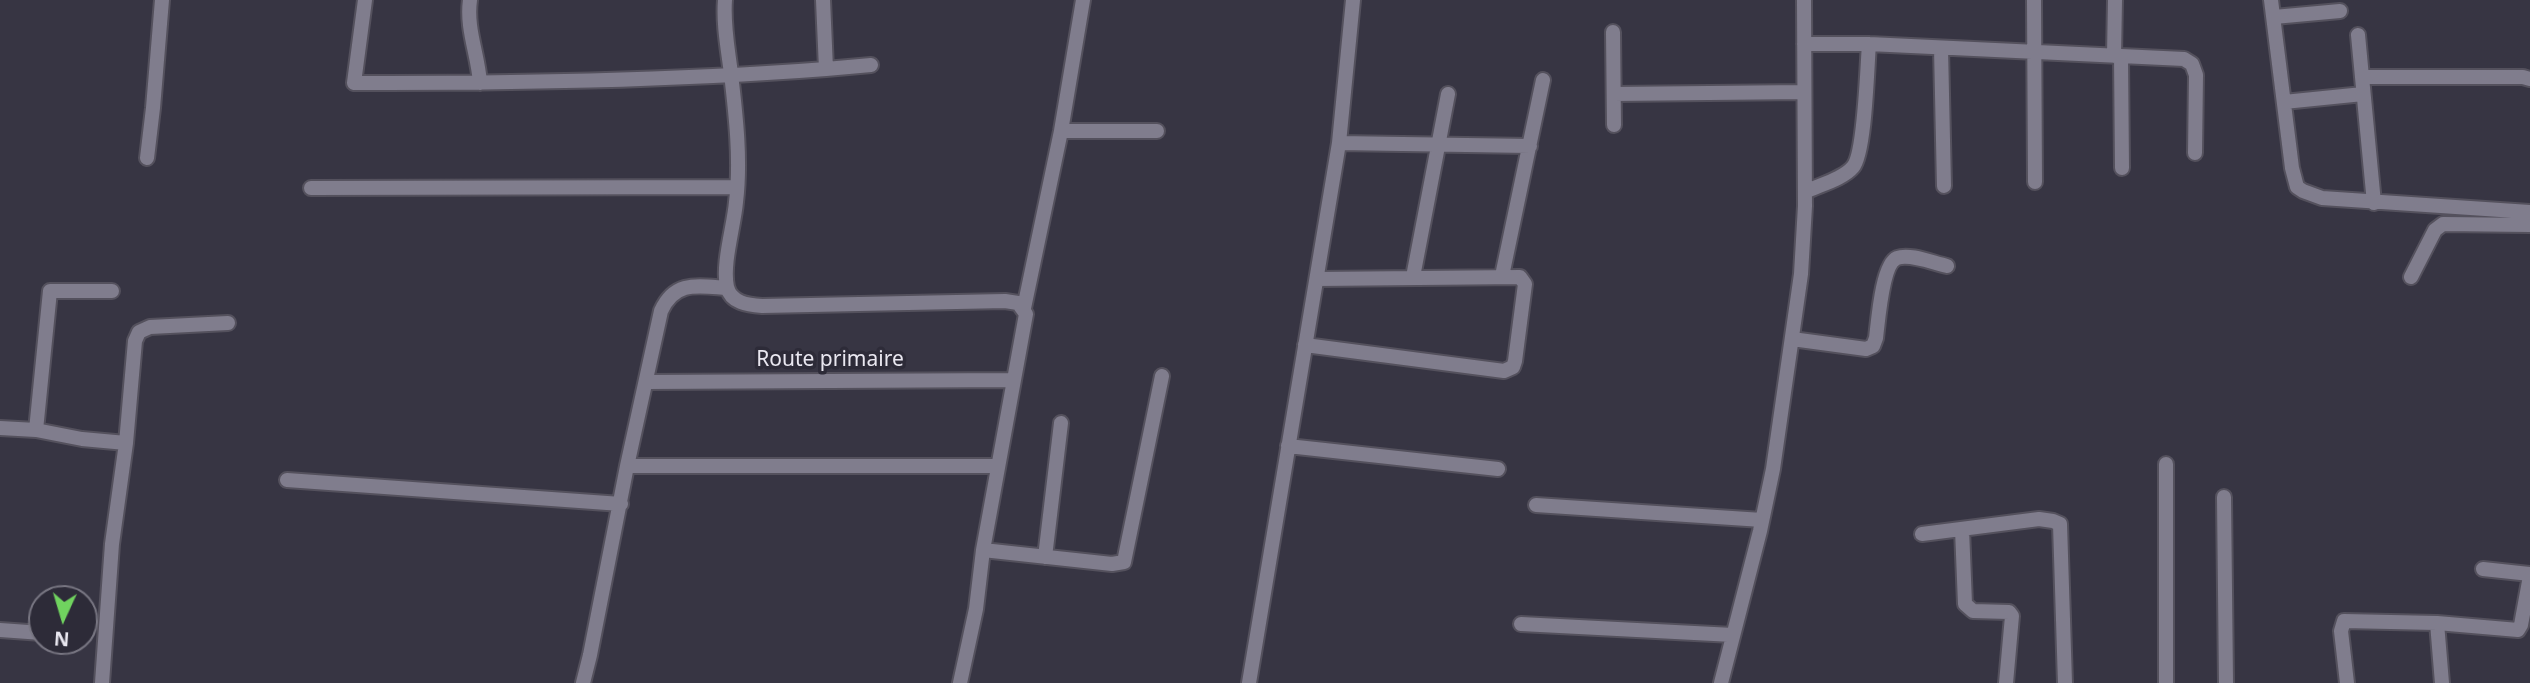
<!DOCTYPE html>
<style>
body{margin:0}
#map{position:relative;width:2530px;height:683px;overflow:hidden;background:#373543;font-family:"Noto Sans",sans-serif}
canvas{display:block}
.north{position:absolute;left:28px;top:585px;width:70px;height:70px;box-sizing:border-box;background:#2d2b38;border:2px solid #787682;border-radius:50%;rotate:184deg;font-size:19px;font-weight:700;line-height:28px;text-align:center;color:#e9e7f0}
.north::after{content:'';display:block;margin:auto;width:24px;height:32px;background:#70d35f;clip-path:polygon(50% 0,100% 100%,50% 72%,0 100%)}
</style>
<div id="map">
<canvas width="2530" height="683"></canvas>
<div class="north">N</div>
</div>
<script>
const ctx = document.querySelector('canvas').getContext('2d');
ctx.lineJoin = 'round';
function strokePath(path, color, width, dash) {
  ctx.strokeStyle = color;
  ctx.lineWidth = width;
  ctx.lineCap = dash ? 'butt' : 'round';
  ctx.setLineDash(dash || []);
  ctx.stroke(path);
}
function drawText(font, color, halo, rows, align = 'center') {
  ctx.font = font + ' "Noto Sans",sans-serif';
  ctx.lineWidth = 7;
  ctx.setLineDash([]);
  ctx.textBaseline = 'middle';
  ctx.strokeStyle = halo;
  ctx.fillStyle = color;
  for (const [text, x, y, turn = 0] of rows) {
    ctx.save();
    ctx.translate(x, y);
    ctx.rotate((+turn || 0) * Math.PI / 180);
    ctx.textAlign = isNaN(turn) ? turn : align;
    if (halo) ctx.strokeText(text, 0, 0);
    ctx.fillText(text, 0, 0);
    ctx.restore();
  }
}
const minor = new Path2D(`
 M 365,0 L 354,83 C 511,83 669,81 826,69 L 823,0
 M 470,0 C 466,29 478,54 480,83
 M 725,0 C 723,25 728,49 731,74 C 736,116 741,161 736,202 C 734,226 722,264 727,287 C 731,303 748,305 762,306 L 1005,301 L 1018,303 L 1026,314 L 983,550 L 976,609 L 960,683
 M 2034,0 L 2035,182
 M 2271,0 L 2292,168 L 2297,187 L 2303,191 L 2322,198 L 2530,212
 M 2274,17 L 2340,11
 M 1613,32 L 1614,125
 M 2358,35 L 2374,203
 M 1804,44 L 1869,44 L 2184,59 L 2192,64 L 2196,75 L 2195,153
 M 1941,48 L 1944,186
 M 2114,56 L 2115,0
 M 2121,56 L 2122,168
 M 826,69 L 871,65
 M 2362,77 L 2523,77 L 2530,79
 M 1614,94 L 1804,92
 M 2284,102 L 2363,94
 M 1061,131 L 1157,131
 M 1339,143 L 1530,146
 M 147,158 L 153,108 L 162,0
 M 311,188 L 737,187
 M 1805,192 C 1819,185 1843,179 1853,167 C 1865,153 1867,68 1869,44
 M 1502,276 L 1543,80
 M 1413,277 L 1448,94
 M 2411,277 L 2435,230 L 2443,224 L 2530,225
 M 1024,308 L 1061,131 L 1083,0
 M 1792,339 L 1866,349 L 1873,346 L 1876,338 C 1878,323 1882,264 1897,258 C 1910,253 1933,263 1947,266
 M 1305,345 L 1504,371 L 1513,367 L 1515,361 L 1525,284 L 1520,277 L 1317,279
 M 646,382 L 1014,380
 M 0,428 L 36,430 L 82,439 L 126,443
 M 36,430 L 50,291 L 112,291
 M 1288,446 L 1498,469
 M 2166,464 L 2166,683
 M 627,466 L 998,466
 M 287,480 L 621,504
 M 2224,497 L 2226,683
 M 1536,505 L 1762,520
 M 1962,529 L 1965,604 L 1973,611 L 2009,612 L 2012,616 L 2006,683
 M 1922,534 L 2039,519 L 2053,521 L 2060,524 L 2065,683
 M 983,550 L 1112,564 L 1124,562 L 1162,376
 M 1045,557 L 1061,423
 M 2483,569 L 2530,574
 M 2437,623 L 2442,683
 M 1521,624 L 1733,635
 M 0,630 L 42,633
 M 102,683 L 112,544 L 126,443 L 135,341 L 139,332 L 150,327 L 228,323
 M 583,683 L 590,655 L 627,466 L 661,311 C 675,280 698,286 727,288
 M 1249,683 L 1339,143 L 1353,0
 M 1721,683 L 1760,531 L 1773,469 L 1801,274 L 1805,206 L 1804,0
 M 2347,683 L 2341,631 L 2344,621 L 2437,623 L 2518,630 L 2521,625 L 2530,576`);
strokePath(minor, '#54515d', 18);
strokePath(minor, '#807d8d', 14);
drawText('21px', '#e9e7f0', '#2d2b38', [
 ["Route primaire",830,360]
]);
</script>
